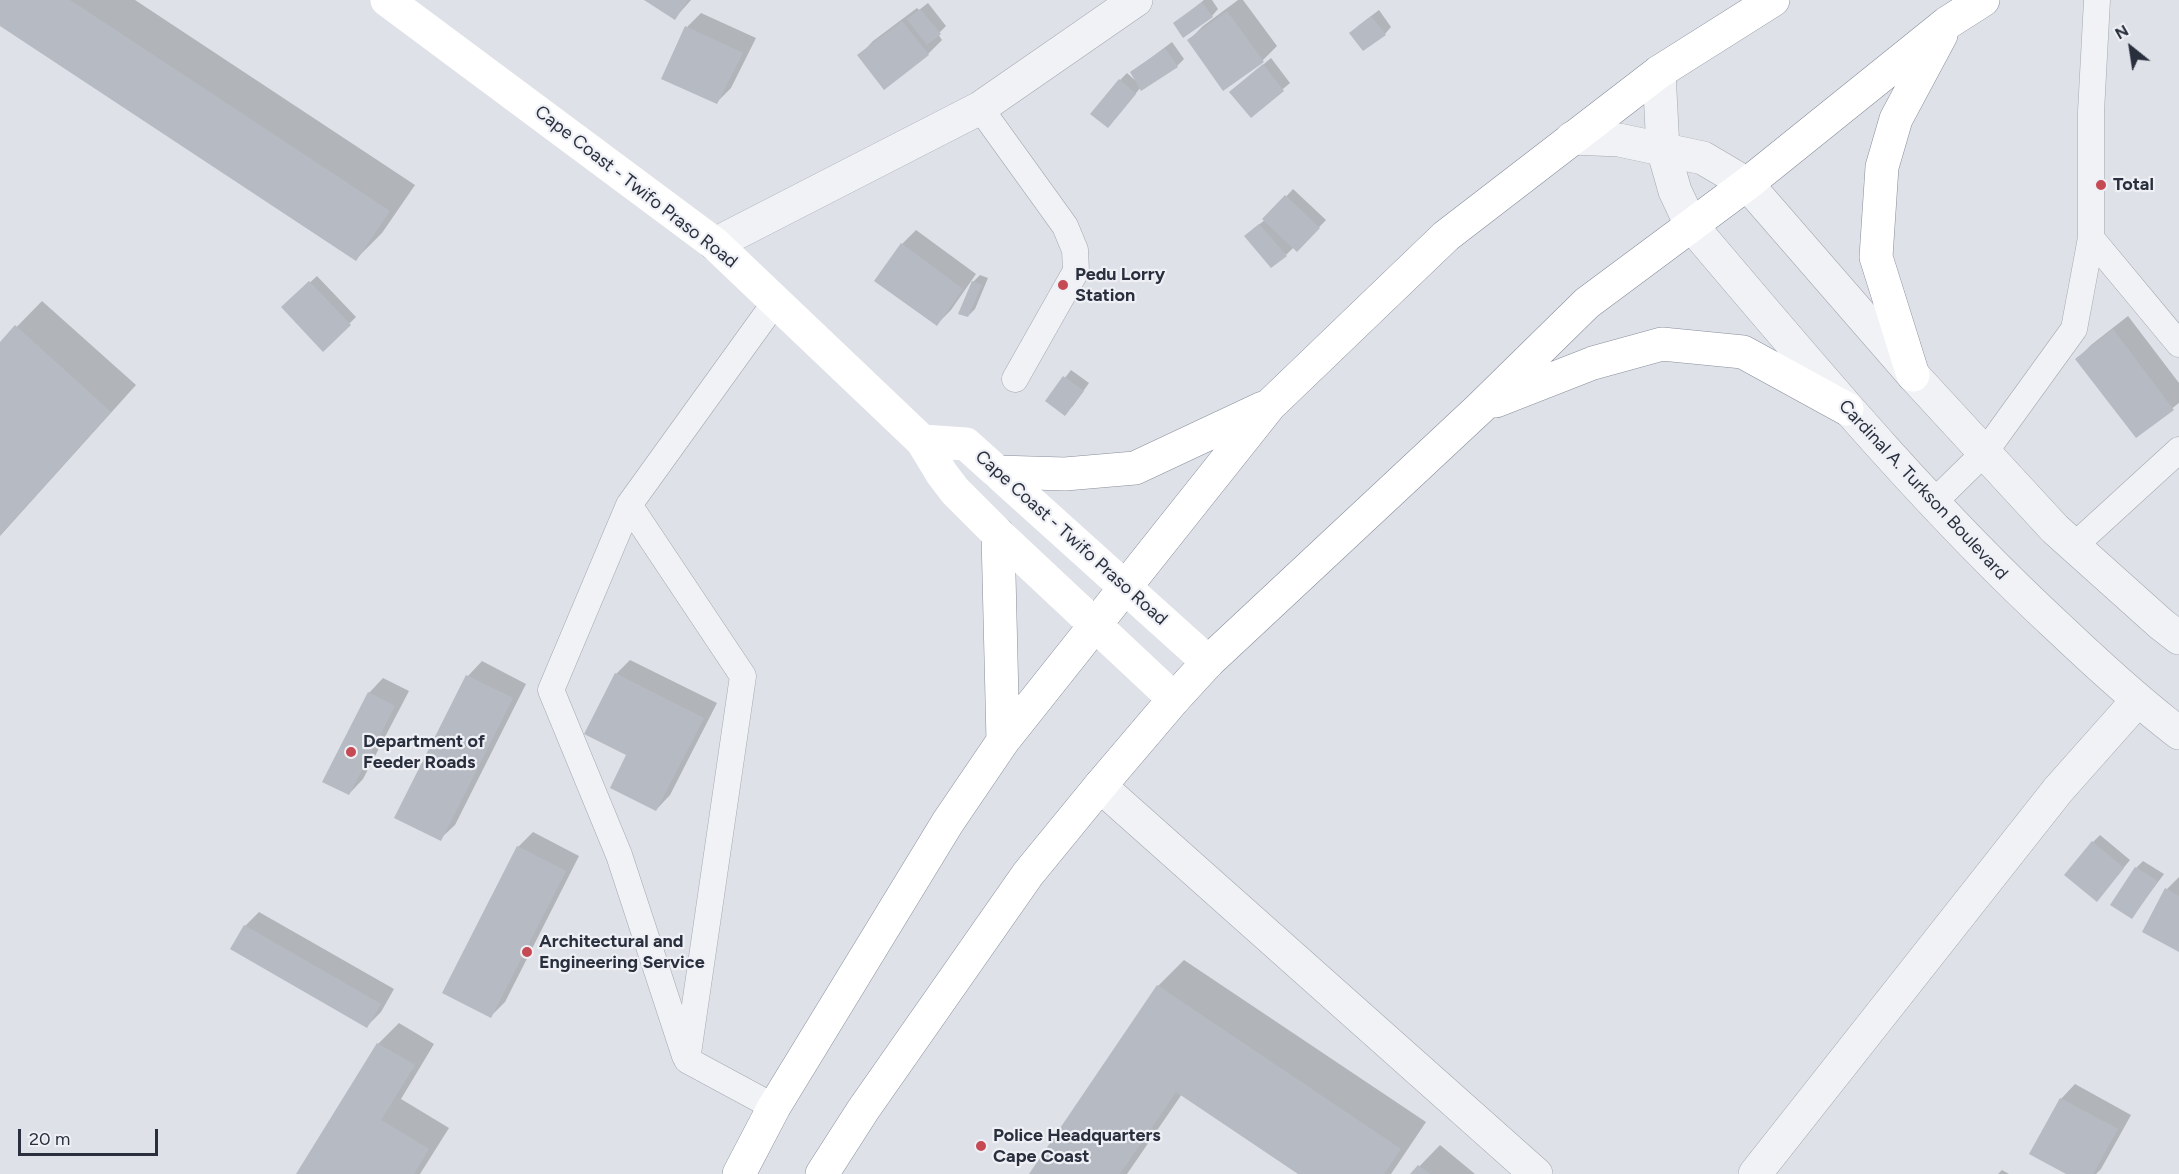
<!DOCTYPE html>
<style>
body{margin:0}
#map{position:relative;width:2179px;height:1174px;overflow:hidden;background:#dee1e7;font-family:Figtree,sans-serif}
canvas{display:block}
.north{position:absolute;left:2101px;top:18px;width:60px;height:60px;-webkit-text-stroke:4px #eef0f5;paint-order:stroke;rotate:330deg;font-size:16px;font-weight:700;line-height:24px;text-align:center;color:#292f3d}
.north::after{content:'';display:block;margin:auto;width:21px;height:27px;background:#292f3d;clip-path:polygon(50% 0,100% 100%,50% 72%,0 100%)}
.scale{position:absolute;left:18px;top:1129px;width:140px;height:27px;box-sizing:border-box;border:3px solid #292f3d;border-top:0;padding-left:8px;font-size:18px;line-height:21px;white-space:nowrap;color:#292f3d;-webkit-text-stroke:4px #eef0f5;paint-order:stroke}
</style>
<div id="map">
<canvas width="2179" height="1174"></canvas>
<div class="north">N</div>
<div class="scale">20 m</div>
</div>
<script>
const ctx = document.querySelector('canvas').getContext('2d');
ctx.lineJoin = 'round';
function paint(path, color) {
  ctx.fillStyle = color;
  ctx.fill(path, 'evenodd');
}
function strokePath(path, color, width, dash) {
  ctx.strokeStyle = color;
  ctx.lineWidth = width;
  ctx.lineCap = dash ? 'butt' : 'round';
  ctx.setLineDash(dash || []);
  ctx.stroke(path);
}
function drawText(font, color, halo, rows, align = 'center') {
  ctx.font = font + ' Figtree,sans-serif';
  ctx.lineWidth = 4.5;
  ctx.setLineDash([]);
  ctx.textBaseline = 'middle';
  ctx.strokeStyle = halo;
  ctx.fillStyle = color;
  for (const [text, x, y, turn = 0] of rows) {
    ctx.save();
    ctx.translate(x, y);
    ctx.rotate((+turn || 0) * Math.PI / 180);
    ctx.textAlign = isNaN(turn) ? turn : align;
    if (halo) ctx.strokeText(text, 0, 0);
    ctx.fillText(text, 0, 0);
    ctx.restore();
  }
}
paint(new Path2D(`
 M 0,0 L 135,0 L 415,185 L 382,233 L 356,259 L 0,24 Z
 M 646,0 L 691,0 L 675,18 Z
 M 1204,0 L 1212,0 L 1218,9 L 1212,16 L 1175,23 Z
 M 1238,0 L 1243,0 L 1277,46 L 1263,60 L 1224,89 L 1189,40 L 1203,26 Z
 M 928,3 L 946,26 L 938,34 L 942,40 L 928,54 L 859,56 L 873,41 L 917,8 L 919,10 Z
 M 1379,10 L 1391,27 L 1385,34 L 1358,26 Z
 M 701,13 L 756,38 L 731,88 L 717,102 L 687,27 Z
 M 1172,42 L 1184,59 L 1177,66 L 1141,87 L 1115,119 L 1120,80 L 1127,73 L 1137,82 L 1132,72 Z
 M 1271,58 L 1290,83 L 1251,116 L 1238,86 Z
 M 1293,189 L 1326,220 L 1297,250 L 1294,247 L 1286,255 L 1253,229 L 1265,220 Z
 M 916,230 L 976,274 L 951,310 L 937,324 L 902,244 Z
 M 980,275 L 988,278 L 975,309 L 968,316 L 973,282 Z
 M 317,276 L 356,317 L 323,350 L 290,301 Z
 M 42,301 L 136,385 L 0,536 L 0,344 Z
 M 2128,316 L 2179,383 L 2179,403 L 2136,436 L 2077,359 L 2091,345 Z
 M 1071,370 L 1089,383 L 1072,407 L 1047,401 Z
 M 630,660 L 717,703 L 670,795 L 656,810 L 628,754 L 616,674 Z
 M 482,661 L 526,684 L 455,825 L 440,839 L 396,818 L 468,676 Z
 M 383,678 L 409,691 L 363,779 L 349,794 L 369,693 Z
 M 533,832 L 579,856 L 505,1002 L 491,1016 L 444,993 L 518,847 Z
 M 2100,835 L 2130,860 L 2103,893 L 2093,842 Z
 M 2143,861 L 2164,874 L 2132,917 L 2136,868 Z
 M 2179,877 L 2179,950 L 2167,889 Z
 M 259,912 L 394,989 L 381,1012 L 367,1026 L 245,926 Z
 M 1184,960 L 1426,1122 L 1391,1174 L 1301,1174 L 1182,1094 L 1127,1174 L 1031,1174 L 1158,986 Z
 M 399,1023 L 434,1044 L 401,1099 L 449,1128 L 420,1174 L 298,1174 L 378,1044 Z
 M 2075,1084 L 2131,1115 L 2101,1169 L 2096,1174 L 2069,1174 L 2061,1099 Z
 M 1440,1145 L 1475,1174 L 1412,1174 Z
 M 2002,1170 L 2009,1174 L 1998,1174 Z`), '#0003');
paint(new Path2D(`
 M 0,0 L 70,0 L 390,211 L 356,261 L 0,26 Z
 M 644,0 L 688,0 L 675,20 Z
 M 1202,2 L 1213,17 L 1183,38 L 1173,23 Z
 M 920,9 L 941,34 L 927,45 L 907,19 Z
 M 1227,11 L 1264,62 L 1223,91 L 1187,40 Z
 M 1371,16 L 1386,35 L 1363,51 L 1349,33 Z
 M 902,21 L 929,55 L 884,90 L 857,55 Z
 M 685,26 L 743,53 L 717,104 L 661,79 Z
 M 1165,48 L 1178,67 L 1141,91 L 1130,72 Z
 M 1263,64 L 1284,91 L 1251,118 L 1229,92 Z
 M 1119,79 L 1136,94 L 1108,128 L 1090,114 Z
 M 1285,195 L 1320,228 L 1297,252 L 1262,219 Z
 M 1259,224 L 1287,256 L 1271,268 L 1244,236 Z
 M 901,243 L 963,289 L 937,326 L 874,281 Z
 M 309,281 L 351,325 L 323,352 L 281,307 Z
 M 972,281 L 982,285 L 968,317 L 958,314 Z
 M 15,325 L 111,412 L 0,535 L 0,342 Z
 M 2113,329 L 2174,410 L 2136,438 L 2075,359 Z
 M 1063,376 L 1084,391 L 1065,416 L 1045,401 Z
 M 615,673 L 704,718 L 656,811 L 610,788 L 626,755 L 584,734 Z
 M 466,675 L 513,698 L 441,841 L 394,818 Z
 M 368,692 L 395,706 L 349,795 L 322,782 Z
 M 2092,841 L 2124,868 L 2097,902 L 2064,875 Z
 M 517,846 L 566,871 L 491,1018 L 442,993 Z
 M 2135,867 L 2158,881 L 2132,919 L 2110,905 Z
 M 2165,888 L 2179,896 L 2179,952 L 2142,932 Z
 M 244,925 L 381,1004 L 367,1028 L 230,949 Z
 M 1157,985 L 1401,1149 L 1384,1174 L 1298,1174 L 1176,1092 L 1120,1174 L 1029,1174 Z
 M 377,1043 L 415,1065 L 381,1120 L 429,1149 L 414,1174 L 296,1174 Z
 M 2060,1098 L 2118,1129 L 2093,1174 L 2066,1174 L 2029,1154 Z
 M 1418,1165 L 1430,1174 L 1410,1174 Z`), '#b6bac3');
const service = new Path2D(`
 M 980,108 L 1065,226 L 1075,250 L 1076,271 L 1015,379
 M 2091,238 L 2179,344
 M 1933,503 L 1985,452 L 2074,329 L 2091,238 L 2091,112 L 2097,0
 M 629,505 L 551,690 L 619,855 L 685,1056
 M 2074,546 L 2179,450
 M 774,1107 L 687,1060 L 743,676 L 629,505 L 776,301`);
const minor = new Path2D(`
 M 715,244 L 980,108 L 1136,0
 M 1100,786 L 1536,1174
 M 1755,1174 L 2058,790 L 2137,701`);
const tertiary = new Path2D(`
 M 1659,72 L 1663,149 L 1675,191 L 1691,225 C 1809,364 1925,504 2059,628 C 2098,665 2136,700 2179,733
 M 1572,138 L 1619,140 L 1703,158 L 1747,184 L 1913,375 L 2055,529 L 2161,624 L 2179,638`);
const trunk = new Path2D(`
 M 1913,375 L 1876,257 L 1882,167 L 1896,119 L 1941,35
 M 1496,401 L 1593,363 L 1662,344 L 1743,352 L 1847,409
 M 998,472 L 1065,474 L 1135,468 L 1263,408
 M 998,534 L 1003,741
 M 739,1174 L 774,1107 L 948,822 L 1003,741 L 1270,405 L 1446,236 L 1659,72 L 1773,0
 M 822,1174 L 863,1110 L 1028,874 L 1100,786 L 1174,699 L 1208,662 L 1480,408 L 1587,303 L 1747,184 L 1947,23 L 1983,0`);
strokePath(service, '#a4a8b1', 27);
strokePath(minor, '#a4a8b1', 34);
strokePath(tertiary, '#a4a8b1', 34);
strokePath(trunk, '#878e9d', 34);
strokePath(service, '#f1f2f6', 26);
strokePath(minor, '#f1f2f6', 33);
strokePath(tertiary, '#f1f2f6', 33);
strokePath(new Path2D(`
 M 387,0 L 715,244 L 922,441 L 942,474 L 955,491 L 998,534 L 1174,699
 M 922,441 L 966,444 L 1208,662`), '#fff', 33);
strokePath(trunk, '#fff', 33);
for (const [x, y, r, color] of [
 [2101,185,6,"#c54a54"],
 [1063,285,6,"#c54a54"],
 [351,752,6,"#c54a54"],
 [527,952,6,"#c54a54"],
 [981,1146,6,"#c54a54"]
]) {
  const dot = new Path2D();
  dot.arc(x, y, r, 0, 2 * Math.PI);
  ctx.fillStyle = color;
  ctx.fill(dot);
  strokePath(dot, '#eef0f5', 2);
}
drawText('bold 18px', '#292f3d', '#eef0f5', [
 ["Total",2113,185],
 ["Pedu Lorry",1075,275],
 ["Station",1075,296],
 ["Department of",363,742],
 ["Feeder Roads",363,763],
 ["Architectural and",539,942],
 ["Engineering Service",539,963],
 ["Police Headquarters",993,1136],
 ["Cape Coast",993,1157]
], 'left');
drawText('18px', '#292f3d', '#eef0f5', [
 ["Cape Coast - Twifo Praso Road",636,187,38],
 ["Cardinal A. Turkson Boulevard",1923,490,47],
 ["Cape Coast - Twifo Praso Road",1071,538,42]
]);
</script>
